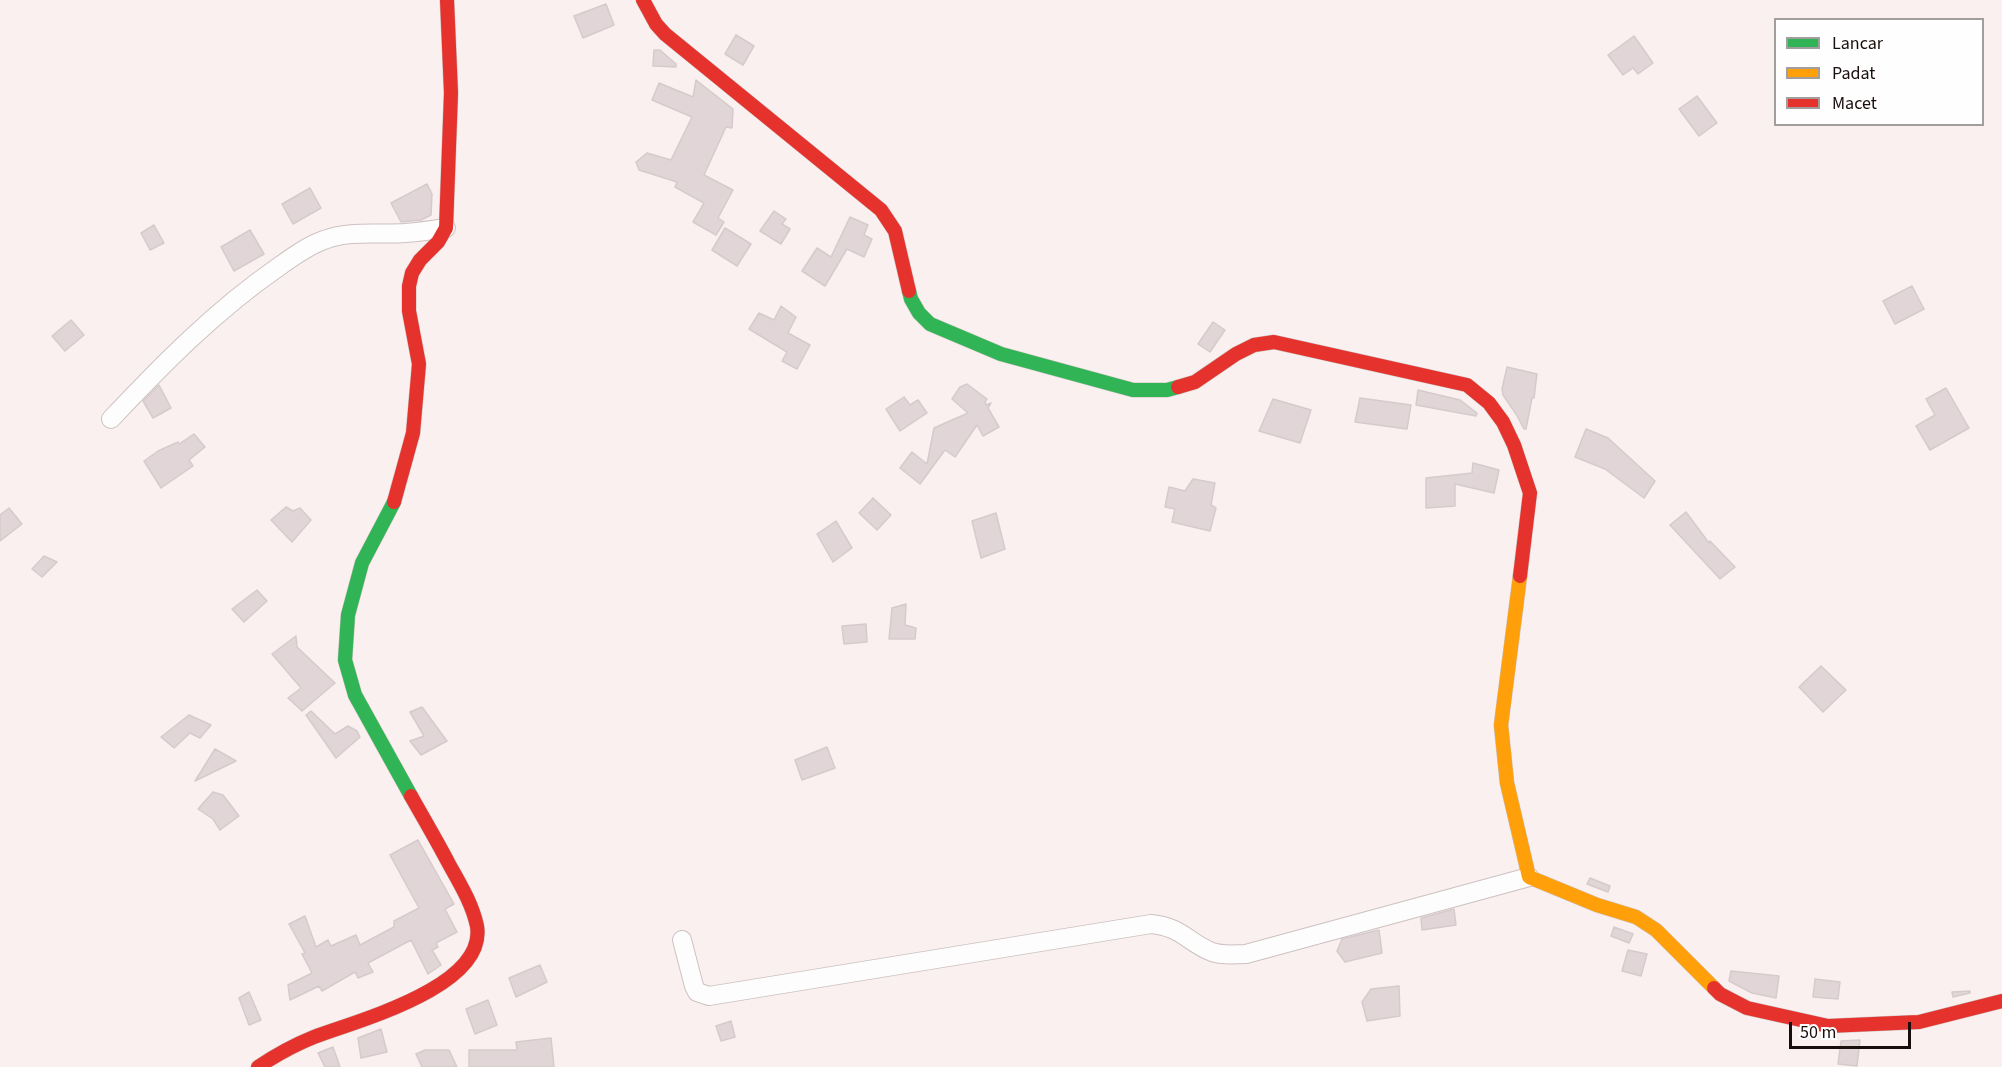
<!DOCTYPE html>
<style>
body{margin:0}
#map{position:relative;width:2002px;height:1067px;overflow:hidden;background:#f9f0ef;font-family:"Source Sans 3",sans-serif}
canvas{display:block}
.legend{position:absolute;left:1774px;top:18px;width:210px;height:108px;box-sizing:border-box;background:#fefefe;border:2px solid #a39e9e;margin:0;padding:8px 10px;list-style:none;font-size:18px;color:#1a0e0d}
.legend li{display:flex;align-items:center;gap:12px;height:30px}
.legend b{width:30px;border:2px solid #a39e9e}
.scale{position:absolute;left:1789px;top:1022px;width:122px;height:27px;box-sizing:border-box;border:3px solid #1a0e0d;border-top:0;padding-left:8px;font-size:18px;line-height:21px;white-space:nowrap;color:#1a0e0d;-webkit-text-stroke:4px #fefefe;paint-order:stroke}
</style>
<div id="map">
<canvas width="2002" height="1067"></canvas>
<ul class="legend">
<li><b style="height:8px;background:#30b455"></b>Lancar</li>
<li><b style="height:8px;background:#ff9f0a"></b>Padat</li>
<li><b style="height:8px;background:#e5322d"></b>Macet</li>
</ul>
<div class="scale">50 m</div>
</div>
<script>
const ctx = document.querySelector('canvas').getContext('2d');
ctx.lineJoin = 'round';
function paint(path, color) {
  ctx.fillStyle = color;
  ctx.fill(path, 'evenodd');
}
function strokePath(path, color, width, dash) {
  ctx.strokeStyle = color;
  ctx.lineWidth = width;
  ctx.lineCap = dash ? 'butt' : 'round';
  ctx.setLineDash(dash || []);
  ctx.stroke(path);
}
const building = new Path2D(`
 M 606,4 L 614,25 L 583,38 L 574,16 Z
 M 736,35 L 754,46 L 743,65 L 725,54 Z
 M 1634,36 L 1653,63 L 1638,74 L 1633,68 L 1623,75 L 1608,55 Z
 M 654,50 L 660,50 L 676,64 L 676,67 L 653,66 Z
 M 696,80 L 733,109 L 732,128 L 726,127 L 704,175 L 733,190 L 718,218 L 724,222 L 716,235 L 693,222 L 704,203 L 675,187 L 677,182 L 639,170 L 636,162 L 647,153 L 671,160 L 692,117 L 652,100 L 659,83 L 693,97 Z
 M 1697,96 L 1717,123 L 1699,136 L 1679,109 Z
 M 427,184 L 432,194 L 431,215 L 421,220 L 401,222 L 391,203 Z
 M 310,188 L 321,208 L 293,224 L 282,204 Z
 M 774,211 L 786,219 L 782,224 L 790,229 L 781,244 L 760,231 Z
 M 850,217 L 868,225 L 864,235 L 872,239 L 864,257 L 847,249 L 825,286 L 802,271 L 817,248 L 831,257 Z
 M 154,225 L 164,243 L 150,250 L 141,233 Z
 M 725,228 L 751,244 L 737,266 L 712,250 Z
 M 250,230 L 264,254 L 234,271 L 221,247 Z
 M 1912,286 L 1924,309 L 1895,324 L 1883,301 Z
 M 781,306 L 796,317 L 788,333 L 810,345 L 797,369 L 782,361 L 787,352 L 749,329 L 759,313 L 774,320 Z
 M 71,320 L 84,335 L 65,351 L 52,336 Z
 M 1213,322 L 1225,330 L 1210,352 L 1198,344 Z
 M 1507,367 L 1537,374 L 1534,398 L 1532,398 L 1526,429 L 1524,429 L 1516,414 L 1503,395 L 1502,389 Z
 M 967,384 L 987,399 L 985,402 L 986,405 L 991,403 L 988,408 L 999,427 L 983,436 L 977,425 L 955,457 L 945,450 L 920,484 L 900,468 L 912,452 L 927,464 L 934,428 L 968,413 L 952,399 L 960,387 Z
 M 159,385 L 171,408 L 153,418 L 143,401 Z
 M 1946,388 L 1969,428 L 1930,450 L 1916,426 L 1935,415 L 1926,399 Z
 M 1418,390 L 1460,400 L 1477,413 L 1476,416 L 1416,405 Z
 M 904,397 L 910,405 L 918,400 L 927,413 L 900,431 L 886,409 Z
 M 1360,398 L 1411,405 L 1407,429 L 1355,422 Z
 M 1273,399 L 1311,410 L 1300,443 L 1259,431 Z
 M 1586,429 L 1608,438 L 1655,481 L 1644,498 L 1605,469 L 1575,457 Z
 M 194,434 L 205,447 L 189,460 L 193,466 L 161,488 L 144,461 L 158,451 L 178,442 L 179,444 Z
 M 1473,463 L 1499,470 L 1494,493 L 1455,484 L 1455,506 L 1426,508 L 1426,478 L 1472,473 Z
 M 1193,479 L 1215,483 L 1211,505 L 1216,508 L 1210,531 L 1172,522 L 1175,509 L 1165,507 L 1169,487 L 1185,491 Z
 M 873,498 L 891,515 L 877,530 L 859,513 Z
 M 286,507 L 293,511 L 300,508 L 311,520 L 292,542 L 271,520 Z
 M 9,508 L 22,524 L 0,541 L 0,515 Z
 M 1686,512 L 1709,543 L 1710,541 L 1735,567 L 1720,579 L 1670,525 Z
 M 996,513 L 1005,549 L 981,558 L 972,521 Z
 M 836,521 L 852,548 L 833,562 L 817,534 Z
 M 44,556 L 57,562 L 42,577 L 32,569 Z
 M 257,590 L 267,601 L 244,622 L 232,609 Z
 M 906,604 L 905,625 L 916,628 L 915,639 L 889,639 L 892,608 Z
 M 866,624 L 867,642 L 844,644 L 842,626 Z
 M 296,636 L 297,647 L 335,683 L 302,711 L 288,698 L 301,688 L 272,654 Z
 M 1821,666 L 1846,690 L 1823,712 L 1799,687 Z
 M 422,707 L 447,741 L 421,755 L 410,741 L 424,736 L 410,712 Z
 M 311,711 L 335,734 L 348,726 L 357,731 L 360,737 L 336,758 L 306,715 Z
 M 189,715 L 211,725 L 200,738 L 190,733 L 174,748 L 161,737 Z
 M 827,747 L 835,768 L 802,780 L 795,760 Z
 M 215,749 L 236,761 L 195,781 Z
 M 213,792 L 223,795 L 239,816 L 220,830 L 213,819 L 198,809 Z
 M 418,840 L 454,904 L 445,909 L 457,932 L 436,943 L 438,947 L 432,950 L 441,965 L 428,974 L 411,940 L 368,963 L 373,972 L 358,978 L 355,972 L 322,991 L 319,986 L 290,1000 L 288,985 L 312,973 L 302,954 L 305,953 L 289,924 L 305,916 L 316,947 L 328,940 L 331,946 L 356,935 L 360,945 L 394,927 L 394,921 L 419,908 L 390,855 Z
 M 1590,878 L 1610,886 L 1608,892 L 1587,884 Z
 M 1454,909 L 1456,925 L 1422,930 L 1421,918 Z
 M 1614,927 L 1633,934 L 1629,943 L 1611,936 Z
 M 1379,930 L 1382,953 L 1345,962 L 1337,951 L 1342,939 Z
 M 1628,950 L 1647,954 L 1641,976 L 1622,971 Z
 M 540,965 L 547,982 L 516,997 L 509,978 Z
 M 1731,971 L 1779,976 L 1776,998 L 1752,993 L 1729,981 Z
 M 1815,979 L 1840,982 L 1838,999 L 1813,997 Z
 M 1399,986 L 1400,1016 L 1367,1021 L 1362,1002 L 1371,989 Z
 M 1970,991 L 1970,993 L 1953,997 L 1952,992 Z
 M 249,992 L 261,1020 L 249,1025 L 239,998 Z
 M 488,1000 L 497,1025 L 475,1034 L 466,1009 Z
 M 731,1021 L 735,1037 L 721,1041 L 716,1026 Z
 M 381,1029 L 387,1052 L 361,1058 L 358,1038 Z
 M 551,1038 L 554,1067 L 469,1067 L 469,1050 L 517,1050 L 516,1042 Z
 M 1860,1040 L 1857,1066 L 1838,1064 L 1841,1041 Z
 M 333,1047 L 340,1067 L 325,1067 L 318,1053 Z
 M 425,1050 L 449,1050 L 457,1067 L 422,1067 L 416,1054 Z`);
paint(building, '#e1d5d7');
strokePath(building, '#d6cbcc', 1.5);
const street = new Path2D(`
 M 111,419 C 163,364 215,311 277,268 C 291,258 307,246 324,240 C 350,230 378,235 406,233 C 419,232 433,230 446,228
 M 682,940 L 694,986 L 697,992 L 709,996 L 1151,924 C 1182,927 1187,942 1212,952 C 1223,956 1235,954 1246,954 L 1529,877`);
const fast = new Path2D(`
 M 909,291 L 911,299 L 919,313 L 930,324 L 1001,354 L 1133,390 L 1167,390 L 1178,387
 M 394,502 L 362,563 L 348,615 L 345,660 L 355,695 L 411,796`);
const slow = new Path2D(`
 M 1520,576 L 1501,725 L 1507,783 L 1529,877 L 1597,905 L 1636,917 L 1656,930 L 1714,988`);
const jam = new Path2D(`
 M 643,0 L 656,24 L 665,34 L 881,210 L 895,231 L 909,291
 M 1178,387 L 1195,382 L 1236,354 L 1254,345 L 1274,342 L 1467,385 L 1489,403 L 1503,422 L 1514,445 L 1530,493 L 1520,576
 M 394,502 L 413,433 L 419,364 L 409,311 L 409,286 L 412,273 L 420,260 L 438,242 L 446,228 L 451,93 L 447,0
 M 1714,988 L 1720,994 L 1747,1008 L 1828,1026 L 1919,1022 L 2002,1001
 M 258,1067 C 276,1055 294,1045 314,1037 C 356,1021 487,987 477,926 C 472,903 460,884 449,864 C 437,841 424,819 411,796`);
strokePath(street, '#ccc2c0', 20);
strokePath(fast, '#ccc2c0', 15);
strokePath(slow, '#ccc2c0', 15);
strokePath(jam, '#ccc2c0', 15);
strokePath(street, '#fefdfd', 18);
strokePath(fast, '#30b455', 14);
strokePath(slow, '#ff9f0a', 14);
strokePath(jam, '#e5322d', 14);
</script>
